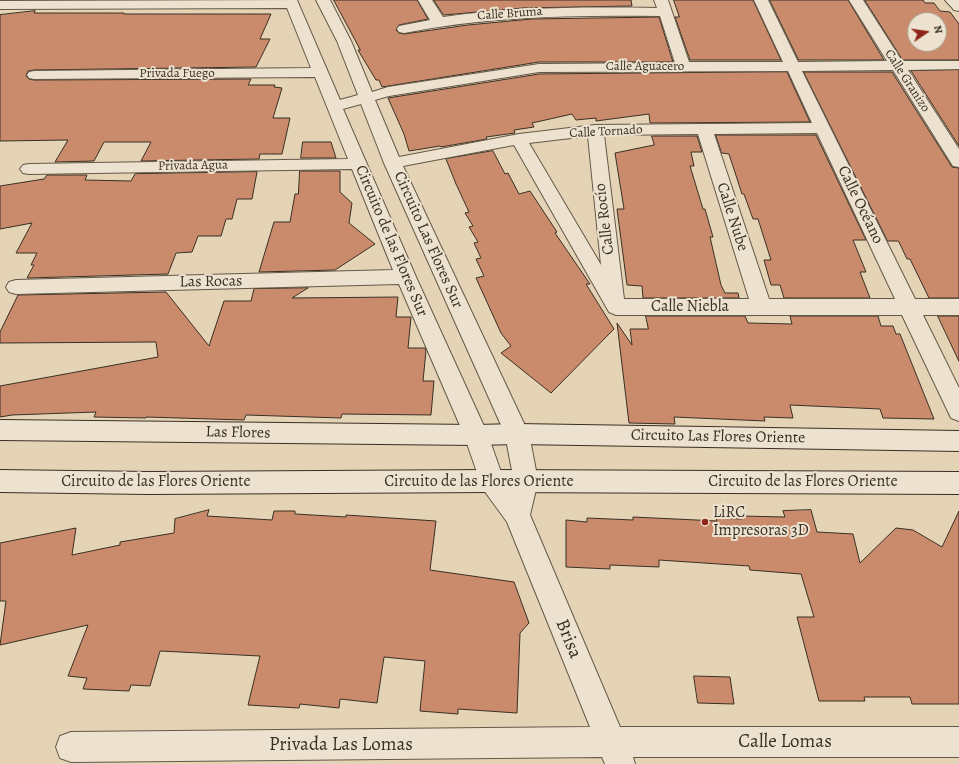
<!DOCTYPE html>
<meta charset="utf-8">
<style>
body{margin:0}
#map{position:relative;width:959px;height:764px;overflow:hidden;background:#e4d3b5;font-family:Alegreya,serif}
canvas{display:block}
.north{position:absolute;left:907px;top:12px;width:40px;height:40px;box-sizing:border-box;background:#ede2cf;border:1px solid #a59a8a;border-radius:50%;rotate:77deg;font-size:11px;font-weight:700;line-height:16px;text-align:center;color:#3a2f23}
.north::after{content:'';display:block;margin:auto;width:14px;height:18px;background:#8f2418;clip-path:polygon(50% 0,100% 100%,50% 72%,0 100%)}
</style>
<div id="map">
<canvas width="959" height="764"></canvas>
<div class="north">N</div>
</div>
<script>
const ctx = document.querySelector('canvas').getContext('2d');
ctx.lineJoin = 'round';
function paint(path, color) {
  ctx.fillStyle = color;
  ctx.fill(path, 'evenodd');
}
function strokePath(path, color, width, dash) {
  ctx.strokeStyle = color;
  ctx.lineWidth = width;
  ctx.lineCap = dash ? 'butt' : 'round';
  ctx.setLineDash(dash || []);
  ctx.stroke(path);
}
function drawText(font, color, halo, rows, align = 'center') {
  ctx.font = font + ' Alegreya,serif';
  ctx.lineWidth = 4;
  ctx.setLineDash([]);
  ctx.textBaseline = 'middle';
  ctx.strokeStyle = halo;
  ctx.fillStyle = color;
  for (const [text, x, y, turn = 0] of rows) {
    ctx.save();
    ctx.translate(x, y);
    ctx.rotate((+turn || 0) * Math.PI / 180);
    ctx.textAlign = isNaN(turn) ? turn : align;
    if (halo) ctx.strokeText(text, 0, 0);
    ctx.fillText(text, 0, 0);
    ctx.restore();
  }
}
const building = new Path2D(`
 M 334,0 L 417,0 L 428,19 L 399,25 L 396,30 L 399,33 L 404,34 L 468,25 L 531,19 L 659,17 L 673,62 L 539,62 L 382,87 L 379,80 L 376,80 L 358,50 L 360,50 Z
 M 434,0 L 631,0 L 632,6 L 523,8 L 444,15 Z
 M 674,0 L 753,0 L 781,60 L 690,60 L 675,17 L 679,17 Z
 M 770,0 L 848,0 L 884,60 L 799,60 Z
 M 865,0 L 923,0 L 925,3 L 934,3 L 940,11 L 950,12 L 959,24 L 959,60 L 903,60 ZM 915,20 L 939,20 L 939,44 L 915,44 Z
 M 35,11 L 34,13 L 124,13 L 124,14 L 271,14 L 260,39 L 270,39 L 256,67 L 34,70 L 28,71 L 26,76 L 29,79 L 34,80 L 251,79 L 248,85 L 275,85 L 274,87 L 282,88 L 273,118 L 290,118 L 282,154 L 260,154 L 259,159 L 141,161 L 151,142 L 104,142 L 94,161 L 55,162 L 68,140 L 0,141 L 0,15 Z
 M 959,70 L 959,146 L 911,71 Z
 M 787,72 L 810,122 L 650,123 L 649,114 L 596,121 L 596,118 L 576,120 L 572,114 L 532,123 L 534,127 L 514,130 L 515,133 L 486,137 L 487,139 L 441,147 L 440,146 L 409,151 L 404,134 L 388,98 L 539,74 Z
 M 804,72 L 892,72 L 952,167 L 959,168 L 959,298 L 929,298 L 910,259 L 907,259 L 899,242 L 898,241 L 888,241 Z
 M 716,135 L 816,135 L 866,240 L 853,240 L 866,272 L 860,272 L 870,298 L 784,298 L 780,285 L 771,285 L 764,260 L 771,260 L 758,219 L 753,219 L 744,194 L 742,194 L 729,154 L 722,153 Z
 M 652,136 L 697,136 L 702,152 L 691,152 L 694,166 L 690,166 L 703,209 L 705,209 L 713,237 L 710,237 L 721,285 L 725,293 L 738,293 L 739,298 L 643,298 L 642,286 L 627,285 L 617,209 L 624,209 L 615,153 L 654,145 Z
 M 303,142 L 331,142 L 336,158 L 301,158 Z
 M 493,151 L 505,174 L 508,173 L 519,194 L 530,191 L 557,232 L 555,233 L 590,284 L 586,284 L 614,329 L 551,393 L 501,353 L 511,346 L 501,333 L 476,278 L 484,276 L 476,259 L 481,258 L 474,243 L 478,242 L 469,227 L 473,226 L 465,213 L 469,212 L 456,184 L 446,159 Z
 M 300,171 L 340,171 L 340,192 L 352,203 L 349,223 L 375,244 L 335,270 L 259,272 L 274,222 L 290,222 L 295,194 L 298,194 Z
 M 257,172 L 252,199 L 237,199 L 232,219 L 226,219 L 221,236 L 198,236 L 192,252 L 176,253 L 168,274 L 27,278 L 34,265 L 31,265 L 37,253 L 16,253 L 32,223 L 0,229 L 0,186 L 44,179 L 47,175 L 87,175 L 85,180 L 131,181 L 135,174 Z
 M 308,288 L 292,298 L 398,297 L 396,317 L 411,317 L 408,348 L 425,348 L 426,351 L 423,381 L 434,381 L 431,415 L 342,414 L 341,418 L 246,415 L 244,420 L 146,417 L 146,418 L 94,417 L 96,412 L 12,415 L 0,417 L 0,386 L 158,357 L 156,342 L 0,343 L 0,332 L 18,295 L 166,292 L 209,346 L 224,301 L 251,301 L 254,289 Z
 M 646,316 L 745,316 L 748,323 L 792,324 L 790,316 L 878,316 L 881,326 L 893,326 L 896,334 L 900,334 L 934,419 L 883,418 L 880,409 L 790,405 L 793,418 L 764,417 L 765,421 L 674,417 L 675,424 L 629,423 L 617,323 L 632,345 L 630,329 L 648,329 Z
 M 938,316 L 959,316 L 959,361 Z
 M 209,510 L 207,516 L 272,520 L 274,511 L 295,511 L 295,514 L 346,517 L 346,515 L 436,521 L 430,570 L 514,582 L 529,623 L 520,633 L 517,713 L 458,709 L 458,714 L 420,711 L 425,661 L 384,657 L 377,703 L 340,699 L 339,708 L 300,704 L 299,708 L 248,705 L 260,656 L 160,651 L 150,686 L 131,685 L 129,691 L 83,689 L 87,678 L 68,676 L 88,625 L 0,645 L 6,601 L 0,601 L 0,543 L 76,528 L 72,555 L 120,545 L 120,542 L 174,533 L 175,519 Z
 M 811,510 L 817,532 L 853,534 L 860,563 L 896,528 L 913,530 L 942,547 L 959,511 L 959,704 L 912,704 L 910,697 L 864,697 L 865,701 L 819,701 L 797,617 L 814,617 L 801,574 L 750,570 L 749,566 L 659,560 L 659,567 L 610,565 L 610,569 L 566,567 L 566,520 L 587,522 L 587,518 L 633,520 L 633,517 L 717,521 L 716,518 L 742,519 L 741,516 L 785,517 L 783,511 Z
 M 694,676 L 730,677 L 734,704 L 698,703 Z`);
paint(building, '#ca8b6d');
strokePath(building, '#3a2f23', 1);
const street = new Path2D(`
 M 297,0 L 340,100 L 358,95 L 337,41 L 316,0 L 330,0 L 351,41 L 372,92 L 388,87 L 539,64 L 675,63 L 660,16 C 573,15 489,16 404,33 L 399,32 L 397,29 L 399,26 L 430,20 L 418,0 L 432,0 L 443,17 C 514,7 585,7 657,8 L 654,0 L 668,0 L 689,62 L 783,62 L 754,0 L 768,0 L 798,62 L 887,61 L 849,0 L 863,0 L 902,61 L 959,61 L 959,69 L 908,70 L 959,149 L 959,167 L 953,166 L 893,70 L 802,71 L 915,299 L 959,299 L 959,315 L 923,315 L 959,388 L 959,421 L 951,418 L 902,315 L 616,315 L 609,312 L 514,145 L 403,166 L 529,434 L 538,481 L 530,515 L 620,727 L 959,727 L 959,757 L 633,757 L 635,764 L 605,764 L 602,757 L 71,762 L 60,758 L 56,747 L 60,736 L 71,732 L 590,727 L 507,522 L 483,489 L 480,481 L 464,435 L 399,284 L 16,294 L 9,292 L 6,287 L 9,282 L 16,280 L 393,270 L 352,169 L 29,174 L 23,173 L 20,169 L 23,165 L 29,164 L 348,159 L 315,77 L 34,79 L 29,78 L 27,75 L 29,72 L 34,71 L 311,68 L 287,8 L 0,9 L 0,1 ZM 788,71 L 812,123 L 595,125 L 519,134 L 399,157 L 375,100 L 389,96 L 539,72 ZM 361,104 L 384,163 L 505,434 L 514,481 L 512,488 L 502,475 L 488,435 L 416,277 L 343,109 ZM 817,133 L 895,299 L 769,299 L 714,134 ZM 698,134 L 749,299 L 624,299 L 604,135 ZM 588,136 L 601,265 L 529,143 Z
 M 945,0 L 959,0 L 959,11 L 954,10 Z`);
const secondary = new Path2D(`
 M 0,420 L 476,425 L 517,424 L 959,431 L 959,451 L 517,444 L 476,445 L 0,440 Z
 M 0,470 L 149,472 L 492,470 L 959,472 L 959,494 L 492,492 L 149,494 L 0,492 Z`);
strokePath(street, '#645848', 2);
strokePath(secondary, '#3a2f23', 2);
paint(street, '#ede2cf');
paint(secondary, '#ede2cf');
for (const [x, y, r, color] of [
 [705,522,4,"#8f2418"]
]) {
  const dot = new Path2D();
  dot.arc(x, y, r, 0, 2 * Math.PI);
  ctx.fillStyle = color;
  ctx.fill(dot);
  strokePath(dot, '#ede2cf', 1.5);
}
drawText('13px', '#3a2f23', '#ede2cf', [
 ["Calle Bruma",510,14,-4],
 ["Calle Aguacero",645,67],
 ["Privada Fuego",177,74],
 ["Calle Granizo",907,81,57],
 ["Calle Tornado",606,132,-3],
 ["Privada Agua",193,166,-1]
]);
drawText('16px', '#3a2f23', '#ede2cf', [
 ["Calle Océano",860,205,64],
 ["Calle Nube",732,217,72],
 ["Calle Rocío",605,219,-97],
 ["Circuito Las Flores Sur",428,240,66],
 ["Circuito de las Flores Sur",391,241,67],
 ["Las Rocas",211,282,-1],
 ["Calle Niebla",690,307],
 ["Las Flores",238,433,1],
 ["Circuito Las Flores Oriente",718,437,1],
 ["Circuito de las Flores Oriente",156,482],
 ["Circuito de las Flores Oriente",479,482],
 ["Circuito de las Flores Oriente",803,482]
]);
drawText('16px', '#3a2f23', '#ede2cf', [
 ["LiRC",713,513],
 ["Impresoras 3D",713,531]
], 'left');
drawText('19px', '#3a2f23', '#ede2cf', [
 ["Brisa",568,639,68],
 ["Calle Lomas",785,742],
 ["Privada Las Lomas",341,745]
]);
</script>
